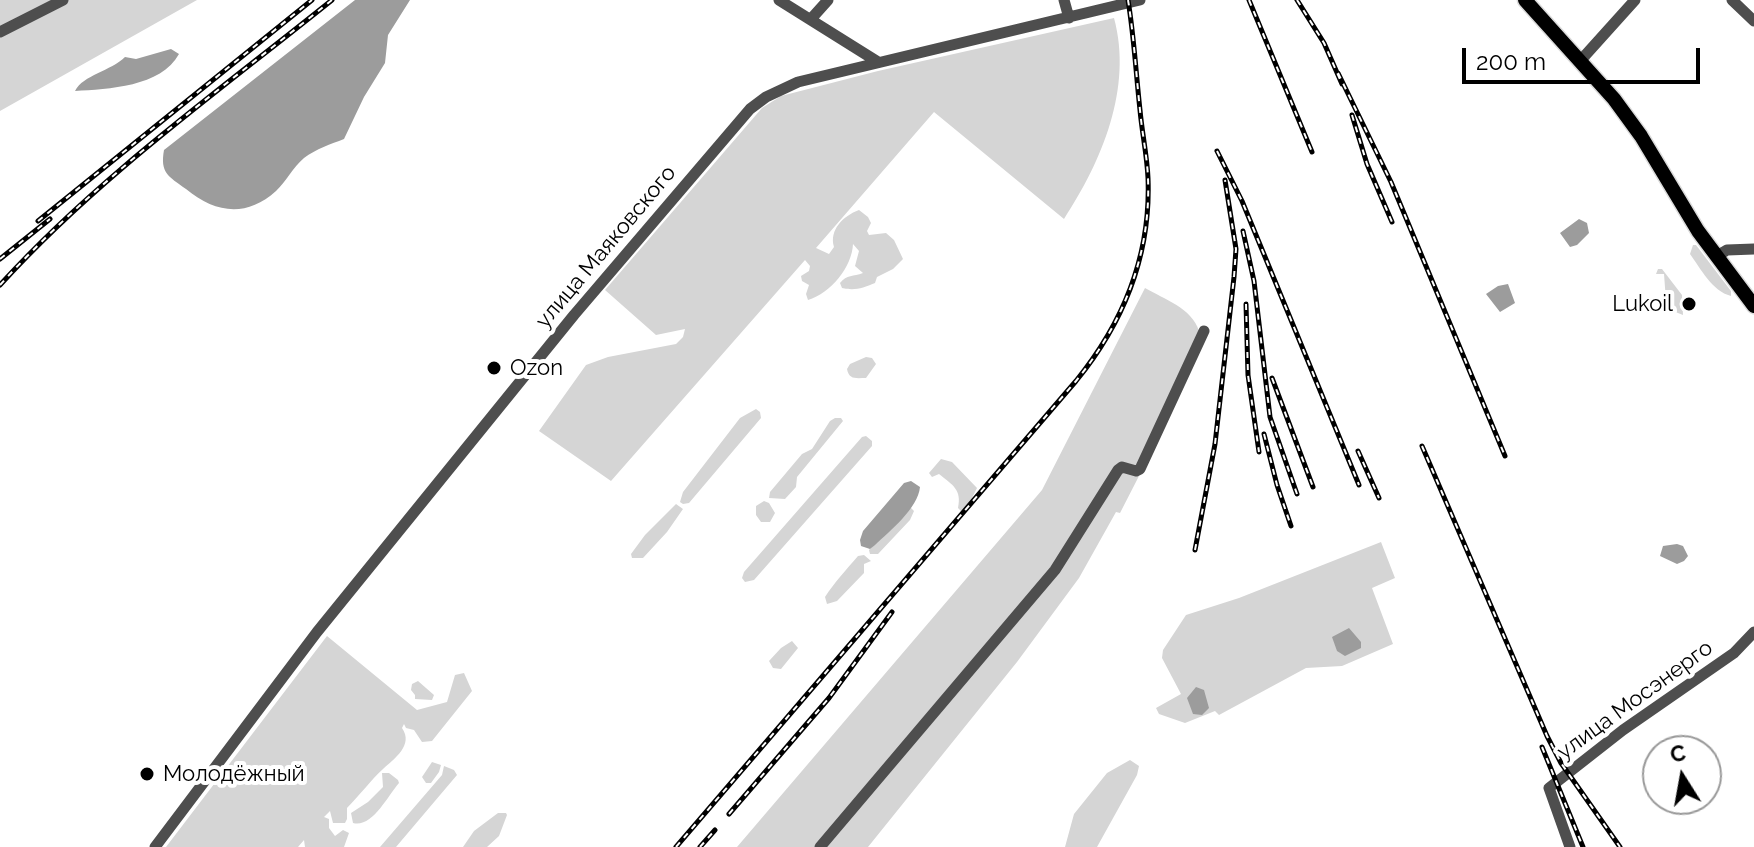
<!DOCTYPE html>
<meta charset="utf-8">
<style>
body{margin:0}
#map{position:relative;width:1754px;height:847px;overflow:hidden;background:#fff;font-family:Raleway,sans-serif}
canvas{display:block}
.north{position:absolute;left:1642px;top:735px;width:80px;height:80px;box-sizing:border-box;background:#fff;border:2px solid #999;border-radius:50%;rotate:349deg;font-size:22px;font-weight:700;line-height:32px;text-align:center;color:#000}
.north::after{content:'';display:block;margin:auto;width:28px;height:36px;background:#000;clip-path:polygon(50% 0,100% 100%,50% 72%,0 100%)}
.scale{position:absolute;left:1462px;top:48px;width:238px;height:36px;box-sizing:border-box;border:4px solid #000;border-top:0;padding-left:10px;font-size:24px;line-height:28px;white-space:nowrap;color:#000;-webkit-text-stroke:6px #fff;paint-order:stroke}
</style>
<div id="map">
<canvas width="1754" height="847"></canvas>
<div class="north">С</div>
<div class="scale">200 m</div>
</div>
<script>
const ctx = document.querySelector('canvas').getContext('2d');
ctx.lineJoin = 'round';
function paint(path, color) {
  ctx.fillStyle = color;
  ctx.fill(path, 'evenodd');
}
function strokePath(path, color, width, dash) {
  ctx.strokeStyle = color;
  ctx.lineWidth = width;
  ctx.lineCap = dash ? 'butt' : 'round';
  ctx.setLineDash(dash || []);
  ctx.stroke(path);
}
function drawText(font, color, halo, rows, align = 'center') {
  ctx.font = font + ' Raleway,sans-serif';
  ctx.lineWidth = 8;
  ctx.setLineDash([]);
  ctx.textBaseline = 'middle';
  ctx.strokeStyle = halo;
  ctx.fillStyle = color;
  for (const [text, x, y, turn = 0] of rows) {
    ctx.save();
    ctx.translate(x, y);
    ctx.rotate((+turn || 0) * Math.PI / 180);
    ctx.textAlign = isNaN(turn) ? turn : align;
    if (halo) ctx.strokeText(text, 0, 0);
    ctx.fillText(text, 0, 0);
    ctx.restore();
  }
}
paint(new Path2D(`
 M 0,0 L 197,0 L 0,111 Z
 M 1114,18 C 1133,88 1102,161 1064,219 L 934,112 L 816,248 L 829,254 L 834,247 C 829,230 843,216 859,210 L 868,217 L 871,223 L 867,231 L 869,235 L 886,233 L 894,240 L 903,259 L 893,269 L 877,277 L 875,283 C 863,288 855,291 842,288 L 840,283 C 847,274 853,277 863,273 L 855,266 L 859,251 L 853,244 C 852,267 831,293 808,300 L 806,294 L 809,285 L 802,281 L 801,276 L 809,271 L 810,266 L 805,260 L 611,481 L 539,431 L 586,365 L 608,357 L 676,344 L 683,337 L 685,329 L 656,335 L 605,290 L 762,108 L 781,96 L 878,71 Z
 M 1693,245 L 1696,245 L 1731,291 L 1731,296 C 1712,291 1701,269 1690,254 Z
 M 1658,269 L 1662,269 L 1682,295 L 1683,315 L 1668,309 L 1659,301 L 1661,298 L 1661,301 L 1666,301 L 1664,274 L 1656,274 Z
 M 1145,288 C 1164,299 1192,308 1199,331 L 1138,462 L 1139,476 L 1120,513 L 1116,512 L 1079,578 L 1017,662 L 868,847 L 737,847 L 1042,490 Z
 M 866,357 L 872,358 L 876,364 L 866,378 C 856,378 849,380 847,369 L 850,364 Z
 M 756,409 L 760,412 L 761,418 L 689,503 L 683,504 L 680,502 L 683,492 L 740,418 Z
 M 835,418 L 841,418 L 843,421 L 797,477 L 796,487 L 785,499 L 769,498 L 770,492 L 802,454 L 812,449 L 830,421 Z
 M 866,436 L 872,441 L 872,446 L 754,580 L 745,582 L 742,578 L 744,572 L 862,437 Z
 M 941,459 L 952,462 L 977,488 L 970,502 L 961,511 L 958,508 C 962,490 953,485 939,474 L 932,477 L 929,473 Z
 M 764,501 L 769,503 L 775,513 L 770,522 L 761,522 L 756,515 L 756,506 Z
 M 676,504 L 683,509 L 667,532 L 643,558 L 632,558 L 631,554 L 645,535 Z
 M 910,507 L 914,511 L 910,520 L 878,554 L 870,554 L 869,550 Z
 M 1381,542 L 1395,578 L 1372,588 L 1393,644 L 1342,666 L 1306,668 L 1219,715 L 1215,711 L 1185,723 L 1159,714 L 1156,708 L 1181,694 L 1162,658 L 1163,650 L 1186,615 L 1239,598 Z
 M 864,555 L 871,561 L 864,564 L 864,573 L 837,601 L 827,604 L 825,597 C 834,583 846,570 858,556 Z
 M 327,636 L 417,710 L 447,702 L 455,675 L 464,673 L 472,691 L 432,741 L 422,742 L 414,730 L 406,728 L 404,724 L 402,728 C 414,745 394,759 383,769 C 370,781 360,795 347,808 L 347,819 L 345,823 L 333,823 L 330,811 L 324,817 L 329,819 L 329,828 L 335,836 L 343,830 L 349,833 L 344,847 L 305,847 L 304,840 L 298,847 L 166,847 Z
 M 792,641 L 798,648 L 781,669 L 773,668 L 769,661 L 781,648 Z
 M 418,681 L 434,695 L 432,700 L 415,699 L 415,695 L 411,690 L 412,684 Z
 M 1130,760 L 1139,766 L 1137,775 L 1097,847 L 1065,847 L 1074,814 L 1107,773 Z
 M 432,762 L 441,765 L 439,772 L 431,783 L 426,783 L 422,777 Z
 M 444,766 L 454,770 L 457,775 L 396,847 L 380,847 L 442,775 Z
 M 382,773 L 389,773 L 398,780 L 399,783 C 387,797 372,828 353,823 L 351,813 L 368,802 L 383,787 Z
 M 498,813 L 506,813 L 507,815 L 499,836 L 487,847 L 463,847 L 474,831 Z`), '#d5d5d5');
paint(new Path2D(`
 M 355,0 L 410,0 L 388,35 L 385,63 L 364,97 L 344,139 C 331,144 316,149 304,158 C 293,167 286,182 276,191 C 246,218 215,213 186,189 C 168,176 160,173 164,150 Z
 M 171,49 L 179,54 C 161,87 108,89 75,91 C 83,75 111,71 125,57 L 136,59 Z
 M 1579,219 L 1587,223 L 1589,233 L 1577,245 L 1570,247 L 1560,233 Z
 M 1508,284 L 1515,303 L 1500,312 L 1486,294 L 1498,286 Z
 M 911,481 L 920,487 C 918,508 890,531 875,545 L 870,549 L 861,546 L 860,540 L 863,531 L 904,483 Z
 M 1677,544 L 1683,546 L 1688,556 L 1684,561 L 1677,564 L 1660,556 L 1663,546 Z
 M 1349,628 L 1361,642 L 1361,648 L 1345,656 L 1337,651 L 1332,637 Z
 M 1196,687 L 1204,690 L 1209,708 L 1202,715 L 1193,714 L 1187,698 Z`), '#9c9c9c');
const major = new Path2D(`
 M 1525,0 L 1614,99 L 1641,136 L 1698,231 L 1754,306`);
strokePath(major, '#dbdbdb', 17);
strokePath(new Path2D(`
 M 779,0 L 878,62
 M 1064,0 L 1069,18
 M 1732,0 L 1754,21
 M 811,19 L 828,0
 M 0,32 L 63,0
 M 1581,60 L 1635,0
 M 1717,256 L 1727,250 L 1754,249
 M 155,847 L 317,632 L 574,315 L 750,109 L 766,97 L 798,82 L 1140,0
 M 820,847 L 1055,570 L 1118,470 L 1122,467 L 1136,471 L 1140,469 L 1204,331
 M 1570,847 L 1549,788 L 1623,730 L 1734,653 L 1754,632`), '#4e4e4e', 11);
strokePath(major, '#000', 14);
const rail = new Path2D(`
 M 1249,0 L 1312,152
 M 1297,0 L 1324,43 L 1342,84
 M 1338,73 L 1391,182 L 1505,456
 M 1352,115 L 1367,164 L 1392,222
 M 1217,151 L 1242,201 L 1359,485
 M 38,221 L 312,0
 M 1243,231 L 1254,281 L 1270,417 L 1297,494
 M 0,259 L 50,219
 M 0,285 C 98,177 219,91 332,0
 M 1246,304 L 1248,375 L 1259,452
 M 1272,378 L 1313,487
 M 1264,434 L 1277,485 L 1291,526
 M 1422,446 L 1547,736 L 1561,763 L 1620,847
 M 1358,451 L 1379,498
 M 1195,550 L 1215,444 L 1234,277 L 1236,249 L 1225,180
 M 1542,747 L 1583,847
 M 729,814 L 829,698 L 892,612
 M 676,847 L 1076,381 C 1124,322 1151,254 1148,178 C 1147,155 1142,133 1140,110 C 1136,74 1134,36 1128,0
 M 700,847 L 715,830`);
strokePath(rail, '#000', 5);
strokePath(rail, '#fff', 2, [6]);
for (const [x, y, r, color] of [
 [1689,304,8,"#000"],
 [494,368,8,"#000"],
 [147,774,8,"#000"]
]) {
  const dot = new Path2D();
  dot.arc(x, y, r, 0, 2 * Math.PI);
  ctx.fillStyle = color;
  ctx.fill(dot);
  strokePath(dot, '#fff', 3);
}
drawText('22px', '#000', '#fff', [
 ["улица Маяковского",606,247,-50],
 ["улица Мосэнерго",1635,700,-36]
]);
drawText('22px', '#000', '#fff', [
 ["Lukoil",1673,304,"right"],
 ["Ozon",510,368],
 ["Молодёжный",163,774]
], 'left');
</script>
